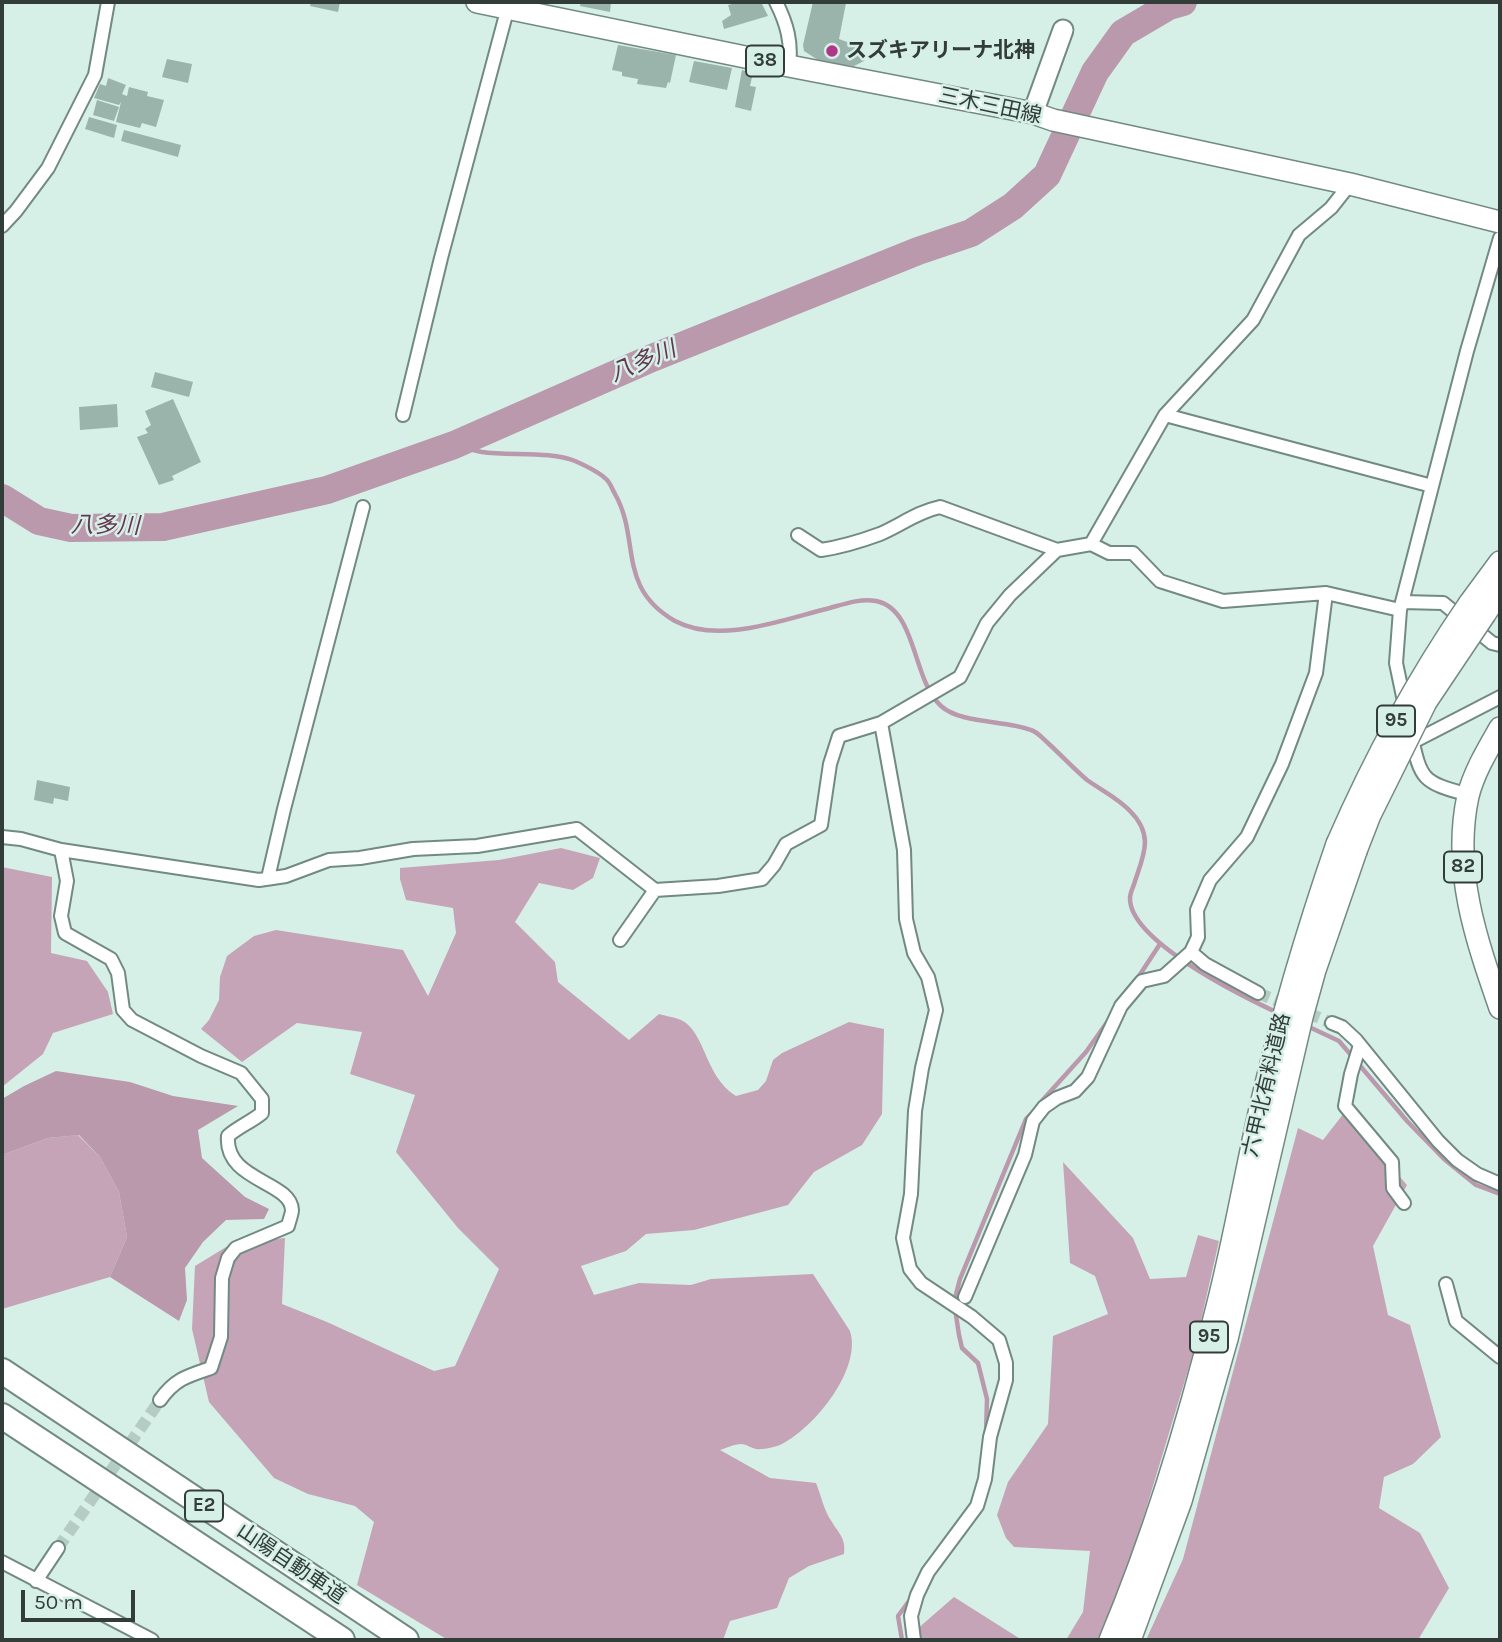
<!DOCTYPE html>
<meta charset="utf-8">
<style>
body{margin:0}
#map{position:relative;width:1502px;height:1642px;overflow:hidden;background:#d6f0e7;font-family:Karla,sans-serif}
canvas{display:block}
.frame{position:absolute;inset:0;border:4px solid #323c38;pointer-events:none}
.scale{position:absolute;left:21px;top:1590px;width:114px;height:32px;box-sizing:border-box;border:4px solid #323c38;border-top:0;padding-left:9px;font-size:21px;line-height:24px;white-space:nowrap;color:#323c38;-webkit-text-stroke:5px #d6f0e7;paint-order:stroke}
</style>
<div id="map">
<canvas width="1502" height="1642"></canvas>
<div class="frame"></div>
<div class="scale">50 m</div>
</div>
<script>
const ctx = document.querySelector('canvas').getContext('2d');
ctx.lineJoin = 'round';
function paint(path, color) {
  ctx.fillStyle = color;
  ctx.fill(path, 'evenodd');
}
function strokePath(path, color, width, dash) {
  ctx.strokeStyle = color;
  ctx.lineWidth = width;
  ctx.lineCap = dash ? 'butt' : 'round';
  ctx.setLineDash(dash || []);
  ctx.stroke(path);
}
function drawText(font, color, halo, rows, align = 'center') {
  ctx.font = font + ' Karla,"Noto Sans JP",sans-serif';
  ctx.lineWidth = 5;
  ctx.setLineDash([]);
  ctx.textBaseline = 'middle';
  ctx.strokeStyle = halo;
  ctx.fillStyle = color;
  for (const [text, x, y, turn = 0] of rows) {
    ctx.save();
    ctx.translate(x, y);
    ctx.rotate((+turn || 0) * Math.PI / 180);
    ctx.textAlign = isNaN(turn) ? turn : align;
    if (halo) ctx.strokeText(text, 0, 0);
    ctx.fillText(text, 0, 0);
    ctx.restore();
  }
}
paint(new Path2D(`
 M 561,848 L 600,858 L 593,878 L 573,890 L 539,883 L 515,922 L 555,962 L 558,982 L 629,1040 L 659,1014 C 665,1016 674,1017 681,1020 C 706,1032 704,1076 736,1096 L 758,1090 L 766,1081 L 773,1060 L 782,1053 L 849,1022 L 884,1029 L 882,1114 L 862,1145 L 814,1172 L 788,1205 L 694,1230 L 646,1234 L 626,1251 L 581,1266 L 594,1295 L 639,1283 L 691,1285 L 711,1279 L 813,1274 L 850,1331 C 862,1369 815,1427 782,1444 C 776,1447 763,1450 756,1449 C 751,1448 746,1444 741,1444 C 735,1444 726,1448 720,1450 L 770,1478 L 816,1483 C 821,1495 824,1511 832,1522 C 839,1534 846,1538 844,1554 L 809,1566 L 789,1578 L 777,1608 L 730,1621 L 723,1640 L 448,1640 L 357,1585 L 374,1522 L 355,1506 L 308,1494 L 274,1478 L 209,1402 L 192,1329 L 195,1266 L 231,1244 L 285,1238 L 282,1304 L 327,1322 L 434,1371 L 455,1366 L 499,1269 L 458,1228 L 396,1152 L 415,1095 L 350,1074 L 362,1032 L 297,1023 L 242,1062 L 201,1029 L 209,1020 L 219,1000 L 220,977 L 227,956 L 254,936 L 276,930 L 403,950 L 428,996 L 456,933 L 453,908 L 406,900 L 400,879 L 400,868 L 499,860 Z
 M 2,867 L 52,877 L 51,953 L 87,961 L 108,992 L 113,1014 L 53,1033 L 43,1054 L 2,1087 Z
 M 1344,1113 L 1407,1185 L 1373,1246 L 1388,1315 L 1410,1325 L 1441,1437 L 1413,1464 L 1384,1477 L 1379,1508 L 1420,1533 L 1449,1588 L 1418,1640 L 1146,1640 L 1183,1559 L 1298,1128 L 1323,1140 Z
 M 78,1135 L 100,1157 L 119,1192 L 127,1237 L 110,1277 L 2,1309 L 2,1155 L 48,1138 Z
 M 1063,1162 L 1133,1238 L 1150,1279 L 1186,1277 L 1198,1235 L 1219,1241 L 1195,1347 L 1124,1582 L 1098,1640 L 1066,1640 L 1083,1612 L 1090,1551 L 1014,1547 L 1006,1538 L 997,1515 L 1008,1482 L 1048,1424 L 1053,1336 L 1108,1314 L 1095,1276 L 1070,1263 Z
 M 954,1597 L 1022,1640 L 912,1640 L 916,1630 Z`), '#c6a4b7');
paint(new Path2D(`
 M 56,1071 L 130,1082 L 173,1096 L 238,1106 L 198,1130 L 202,1158 L 245,1197 L 269,1209 L 264,1219 L 226,1220 L 203,1242 L 185,1268 L 187,1300 L 179,1321 L 110,1277 L 127,1237 L 119,1192 L 100,1157 L 79,1135 L 48,1138 L 2,1155 L 2,1099 L 24,1086 Z`), '#ba99ac');
strokePath(new Path2D(`
 M 454,445 C 463,447 473,450 482,452 C 509,456 551,451 575,461 C 584,465 599,472 606,479 C 610,482 612,489 615,494 C 641,540 616,587 675,621 C 720,645 784,619 830,608 C 844,604 861,598 876,601 C 917,609 912,680 941,706 C 961,724 1005,720 1031,730 C 1038,732 1043,739 1049,744 C 1062,756 1074,769 1087,780 C 1101,790 1118,798 1130,811 C 1154,835 1144,854 1135,881 C 1134,886 1130,892 1130,898 C 1129,941 1242,996 1278,1013
 M 1135,982 L 1160,944
 M 1305,1025 L 1339,1041 L 1407,1121 L 1444,1159 L 1476,1185 L 1500,1194
 M 1040,1103 L 1086,1052 L 1110,1018
 M 986,1433 L 987,1399 L 978,1363 L 962,1348 L 959,1335 L 954,1302 L 960,1279 L 1026,1119 L 1035,1110
 M 902,1640 L 898,1616 L 912,1597`), '#ba99ac', 4.5);
strokePath(new Path2D(`
 M 2,498 L 39,521 L 71,528 L 163,527 L 327,490 L 454,445 L 652,358 L 918,251 L 971,233 L 1013,206 L 1047,175 L 1095,72 L 1123,33 L 1169,6 L 1183,2`), '#ba99ac', 28);
paint(new Path2D(`
 M 311,2 L 340,2 L 338,12 L 310,6 Z
 M 581,2 L 611,2 L 610,12 L 580,6 Z
 M 740,2 L 761,2 L 768,16 L 724,29 L 722,21 L 731,15 L 728,5 Z
 M 813,2 L 846,3 L 839,39 L 858,46 L 866,55 L 864,61 L 854,66 L 830,64 L 818,60 L 804,51 L 803,45 Z
 M 618,45 L 676,55 L 670,83 L 668,82 L 666,88 L 637,84 L 638,79 L 622,76 L 622,72 L 612,70 Z
 M 167,59 L 192,64 L 188,83 L 162,77 Z
 M 694,61 L 732,68 L 727,90 L 689,82 Z
 M 742,70 L 753,73 L 750,86 L 756,87 L 751,111 L 735,107 Z
 M 108,78 L 126,85 L 122,94 L 127,96 L 129,87 L 148,92 L 147,96 L 164,100 L 156,127 L 142,123 L 140,128 L 116,122 L 121,102 L 119,105 L 94,98 L 100,84 L 106,86 Z
 M 97,100 L 119,107 L 114,121 L 93,115 Z
 M 89,117 L 117,125 L 114,138 L 85,129 Z
 M 124,130 L 181,145 L 178,157 L 121,141 Z
 M 155,372 L 193,382 L 189,397 L 151,387 Z
 M 173,399 L 201,462 L 172,476 L 174,480 L 159,485 L 137,437 L 148,433 L 145,429 L 151,425 L 145,411 Z
 M 117,404 L 118,427 L 80,430 L 79,407 Z
 M 37,780 L 70,787 L 68,801 L 54,798 L 53,804 L 34,800 Z`), '#9bb4ab');
strokePath(new Path2D(`
 M 1258,993 L 1332,1023
 M 58,1548 L 160,1400`), '#b5ccc4', 12, [12, 6]);
const street = new Path2D(`
 M 776,2 C 787,24 792,42 789,66
 M 2,226 L 16,211 L 48,168 L 95,75 L 108,2
 M 403,415 L 441,258 L 508,7
 M 1165,415 L 1432,486
 M 798,535 L 821,550 C 841,547 861,541 880,534 C 901,525 917,512 940,507 L 1057,550
 M 1091,544 L 1109,553 L 1133,553 L 1160,581 L 1223,601 L 1326,593 L 1400,610
 M 1402,602 L 1443,603 L 1492,643 L 1500,645
 M 1405,706 L 1396,663 L 1400,610 L 1467,351 L 1500,238
 M 1411,734 C 1421,782 1423,782 1469,795
 M 1413,742 L 1500,697
 M 2,837 L 21,839 L 61,850 L 259,880 L 286,876 L 329,860 L 360,858 L 413,849 L 477,846 L 577,829 L 655,890 L 718,886 L 762,879 L 774,865 L 786,844 L 821,825 L 830,764 L 839,736 L 881,723
 M 61,850 L 67,881 L 61,916 L 65,933 L 111,959 L 118,973 L 123,1010 L 132,1020 L 201,1056 L 241,1073 L 262,1099 L 262,1113 C 251,1122 238,1127 228,1136 C 224,1181 291,1181 292,1210 C 292,1214 289,1221 288,1226 L 236,1248 L 228,1258 L 222,1278 L 221,1337 L 211,1368 C 187,1376 175,1379 160,1400
 M 268,878 L 284,809 L 363,507
 M 620,940 L 655,890
 M 1191,952 L 1205,964 L 1258,993
 M 1332,1023 L 1342,1027 L 1356,1040 L 1438,1141 L 1457,1160 L 1477,1174 L 1500,1184
 M 1360,1045 L 1351,1074 L 1345,1106 L 1392,1162 L 1393,1188 L 1404,1203
 M 1446,1284 L 1456,1321 L 1500,1357
 M 965,1297 L 1025,1155 L 1033,1121 L 1044,1107 L 1057,1098 L 1075,1091 L 1088,1077 L 1121,1006 L 1142,981 L 1164,976 L 1191,952 L 1198,937 L 1197,910 L 1210,880 L 1247,837 L 1282,764 L 1316,673 L 1326,593
 M 2,1562 L 152,1640
 M 36,1581 L 58,1548
 M 914,1640 L 911,1616 L 917,1595 L 928,1572 L 977,1506 L 985,1479 L 990,1437 L 1006,1380 L 1006,1363 L 999,1340 L 972,1317 L 921,1283 L 910,1269 L 903,1238 L 911,1194 L 915,1111 L 922,1068 L 936,1010 L 928,977 L 914,953 L 906,919 L 904,850 L 881,723 L 960,677 L 987,623 L 1010,595 L 1057,550 L 1091,544 L 1165,415 L 1253,320 L 1299,235 L 1331,208 L 1350,184`);
const secondary = new Path2D(`
 M 1033,113 L 1063,30`);
const primary = new Path2D(`
 M 477,2 L 789,66 L 1033,113 L 1053,120 L 1350,184 L 1500,222
 M 1469,604 L 1500,562
 M 1485,614 L 1500,591
 M 1500,728 C 1488,749 1474,772 1468,796 C 1452,870 1476,939 1500,1008
 M 1110,1640 C 1155,1533 1189,1420 1217,1307 C 1234,1241 1245,1175 1260,1109 C 1281,1019 1307,931 1337,844
 M 1130,1640 L 1181,1501 L 1227,1339 L 1302,1017 L 1315,970 L 1356,851`);
const highway = new Path2D(`
 M 2,1371 L 406,1640
 M 2,1416 L 342,1640`);
strokePath(street, '#728a81', 16);
strokePath(secondary, '#728a81', 23);
strokePath(primary, '#728a81', 24);
strokePath(highway, '#728a81', 28);
strokePath(street, '#fff', 12);
strokePath(secondary, '#fff', 19);
strokePath(primary, '#fff', 21);
strokePath(highway, '#fff', 24);
const primaryBridge = new Path2D(`
 M 1337,844 C 1374,759 1416,681 1469,604
 M 1356,851 L 1370,815 L 1426,702 L 1485,614`);
strokePath(primaryBridge, '#728a81', 24, []);
strokePath(primaryBridge, '#fff', 21);
for (const [x, y, r, color] of [
 [832,51,7,"#b03689"]
]) {
  const dot = new Path2D();
  dot.arc(x, y, r, 0, 2 * Math.PI);
  ctx.fillStyle = color;
  ctx.fill(dot);
  strokePath(dot, '#d6f0e7', 2.5);
}
for (const [x, y, w] of [
 [765,61,38],
 [1396,721,38],
 [1463,867,38],
 [1209,1337,38],
 [204,1506,38]
]) {
  const box = new Path2D();
  box.roundRect(x - w / 2, y - 15.5, w, 31, 5);
  ctx.fillStyle = '#d6f0e7';
  ctx.fill(box);
  strokePath(box, '#323c38', 2);
}
drawText('bold 19px', '#323c38', null, [
 ["38",765,61],
 ["95",1396,721],
 ["82",1463,867],
 ["95",1209,1337],
 ["E2",204,1506]
]);
drawText('bold 21px', '#323c38', '#d6f0e7', [
 ["スズキアリーナ北神",846,51]
], 'left');
drawText('21px', '#323c38', '#d6f0e7', [
 ["三木三田線",990,106,12],
 ["六甲北有料道路",1267,1085,-77],
 ["山陽自動車道",291,1564,34]
]);
drawText('italic 23px', '#653753', '#d6f0e7', [
 ["八多川",643,362,-23],
 ["八多川",105,526,1]
]);
</script>
